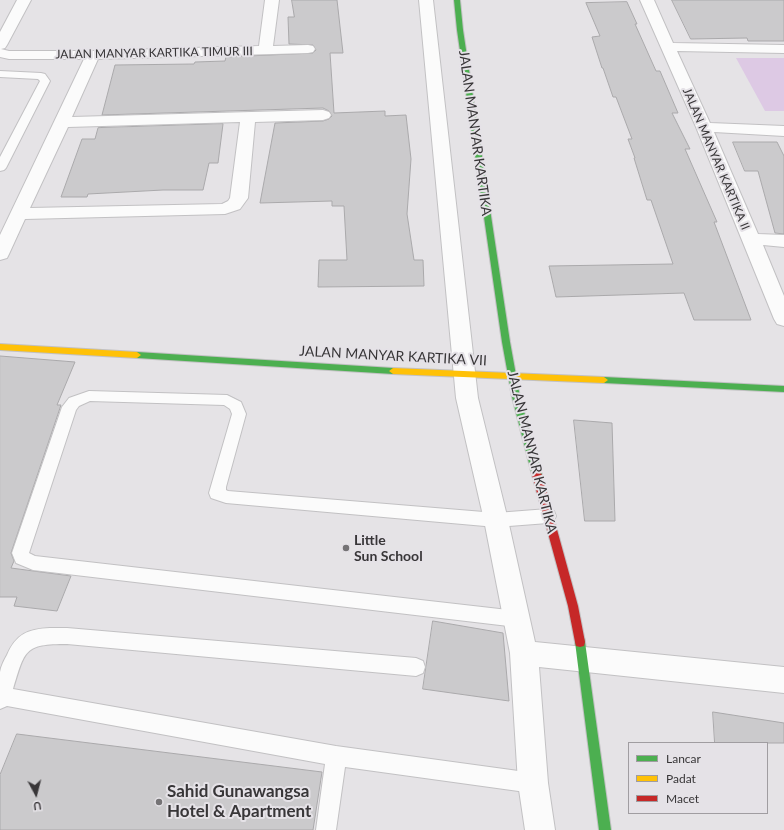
<!DOCTYPE html>
<style>
body{margin:0}
#map{position:relative;width:784px;height:830px;overflow:hidden;background:#e5e3e6;font-family:Lato,sans-serif}
canvas{display:block}
.legend{position:absolute;left:628px;top:742px;width:140px;height:72px;box-sizing:border-box;background:#e5e2e7;border:1px solid #a09da1;margin:0;padding:5px 7px;list-style:none;font-size:12px;color:#383638}
.legend li{display:flex;align-items:center;gap:8px;height:20px}
.legend b{width:20px;border:1px solid #a09da1}
.north{position:absolute;left:16px;top:774px;width:40px;height:40px;-webkit-text-stroke:3px #e5e2e7;paint-order:stroke;rotate:173deg;font-size:11px;font-weight:700;line-height:16px;text-align:center;color:#383638}
.north::after{content:'';display:block;margin:auto;width:14px;height:18px;background:#383638;clip-path:polygon(50% 0,100% 100%,50% 72%,0 100%)}
</style>
<div id="map">
<canvas width="784" height="830"></canvas>
<ul class="legend">
<li><b style="height:5px;background:#4caf50"></b>Lancar</li>
<li><b style="height:5px;background:#ffc107"></b>Padat</li>
<li><b style="height:5px;background:#c62828"></b>Macet</li>
</ul>
<div class="north">U</div>
</div>
<script>
const ctx = document.querySelector('canvas').getContext('2d');
ctx.lineJoin = 'round';
function paint(path, color) {
  ctx.fillStyle = color;
  ctx.fill(path, 'evenodd');
}
function strokePath(path, color, width, dash) {
  ctx.strokeStyle = color;
  ctx.lineWidth = width;
  ctx.lineCap = dash ? 'butt' : 'round';
  ctx.setLineDash(dash || []);
  ctx.stroke(path);
}
function drawText(font, color, halo, rows, align = 'center') {
  ctx.font = font + ' Lato,sans-serif';
  ctx.lineWidth = 4;
  ctx.setLineDash([]);
  ctx.textBaseline = 'middle';
  ctx.strokeStyle = halo;
  ctx.fillStyle = color;
  for (const [text, x, y, turn = 0] of rows) {
    ctx.save();
    ctx.translate(x, y);
    ctx.rotate((+turn || 0) * Math.PI / 180);
    ctx.textAlign = isNaN(turn) ? turn : align;
    if (halo) ctx.strokeText(text, 0, 0);
    ctx.fillText(text, 0, 0);
    ctx.restore();
  }
}
paint(new Path2D(`
 M 736,58 L 784,58 L 784,111 L 765,111 Z`), '#ddc9e4');
const building = new Path2D(`
 M 292,0 L 337,0 L 343,53 L 330,53 L 334,113 L 385,111 L 385,116 L 406,115 L 411,159 L 407,214 L 414,260 L 423,260 L 424,286 L 318,287 L 319,260 L 347,260 L 344,206 L 332,206 L 332,201 L 260,203 L 275,123 L 323,121 L 329,119 L 332,116 L 329,111 L 323,108 L 102,115 L 115,65 L 194,64 L 195,62 L 225,61 L 226,57 L 313,53 L 316,50 L 313,45 L 289,44 L 288,17 L 294,17 Z
 M 672,0 L 784,0 L 784,41 L 748,41 L 747,38 L 691,39 Z
 M 627,2 L 637,24 L 635,24 L 656,71 L 660,71 L 678,113 L 672,113 L 690,149 L 685,149 L 717,222 L 714,222 L 751,320 L 694,320 L 684,293 L 556,297 L 549,266 L 673,264 L 651,200 L 647,200 L 634,158 L 635,158 L 628,139 L 632,139 L 616,97 L 613,97 L 603,68 L 602,68 L 592,37 L 600,36 L 586,3 Z
 M 223,124 L 218,163 L 209,163 L 203,190 L 163,190 L 88,194 L 87,197 L 61,197 L 82,139 L 95,139 L 98,128 Z
 M 733,142 L 777,142 L 784,156 L 784,234 L 775,233 L 758,171 L 745,171 Z
 M 0,356 L 75,362 L 57,405 L 61,405 L 11,553 L 14,561 L 11,568 L 71,576 L 57,611 L 14,606 L 17,597 L 0,597 Z
 M 574,420 L 612,423 L 615,521 L 585,521 Z
 M 433,621 L 503,633 L 509,701 L 423,689 Z
 M 713,712 L 784,723 L 784,743 L 715,743 Z
 M 17,734 L 322,772 L 313,830 L 0,830 L 0,775 Z`);
paint(building, '#cbcacc');
strokePath(building, '#aaa9ab', 1);
const lane = new Path2D(`
 M 0,71 L 41,73 L 45,74 L 50,81 L 6,168 L 4,170 L 0,171 L 0,157 L 40,81 L 38,79 L 0,77 Z
 M 89,391 L 227,395 L 241,402 L 246,414 L 226,487 L 226,490 L 228,491 L 496,513 L 548,509 L 554,511 L 556,516 L 554,521 L 548,523 L 496,527 L 226,503 L 211,498 L 209,493 L 232,414 L 230,409 L 224,405 L 90,401 L 79,406 L 76,410 L 29,553 L 35,556 L 517,611 L 523,613 L 526,619 L 523,625 L 517,627 L 33,570 L 16,563 L 12,553 L 62,407 L 69,398 Z
 M 50,628 L 67,628 L 416,658 L 423,661 L 425,667 L 423,673 L 416,676 L 67,644 C 24,644 25,650 13,689 L 336,746 L 533,773 L 540,776 L 543,783 L 540,790 L 533,793 L 345,767 L 336,830 L 316,830 L 325,764 L 7,706 L 0,709 C 0,697 0,684 0,672 C 1,666 4,660 7,655 C 16,634 28,629 50,628 Z`);
const street = new Path2D(`
 M 17,0 L 31,0 L 7,45 L 5,48 L 1,49 L 9,51 L 93,51 L 259,46 L 265,0 L 279,0 L 273,46 L 308,45 L 313,46 L 315,49 L 313,52 L 308,53 L 98,59 L 72,117 L 323,110 L 329,112 L 331,115 L 329,118 L 323,120 L 255,122 L 248,198 L 240,209 L 225,214 L 25,219 L 9,254 L 7,258 L 0,260 L 0,235 L 84,59 L 9,59 L 0,57 L 0,32 ZM 240,122 L 230,198 L 228,201 L 222,204 L 30,208 L 68,127 Z
 M 419,0 L 433,0 L 478,398 L 508,520 L 535,642 L 784,667 L 784,693 L 539,667 L 548,783 L 555,830 L 525,830 L 518,783 L 510,653 L 484,520 L 456,398 Z
 M 640,0 L 654,0 L 673,43 L 784,45 L 784,53 L 677,51 L 710,123 L 784,126 L 784,136 L 714,132 L 758,234 L 784,235 L 784,247 L 763,245 L 784,296 L 784,326 L 777,324 L 774,319 L 696,127 Z`);
const fast = new Path2D(`
 M 454,0 L 460,0 L 463,30 L 510,342 L 520,397 L 542,475 L 540,478 L 534,478 L 532,475 L 512,397 L 502,342 L 457,30 Z
 M 137,352 L 393,368 L 397,371 L 393,374 L 137,358 L 133,355 Z
 M 604,377 L 784,386 L 784,392 L 604,383 L 600,380 Z
 M 580,637 L 584,638 L 585,642 L 611,830 L 599,830 L 575,642 L 576,638 Z`);
const slow = new Path2D(`
 M 0,344 L 137,352 L 141,355 L 137,358 L 0,350 Z
 M 393,368 L 604,377 L 608,380 L 604,383 L 393,374 L 389,371 Z`);
const jam = new Path2D(`
 M 537,471 L 540,472 L 542,475 L 578,606 L 585,642 L 584,646 L 580,647 L 576,646 L 575,642 L 568,606 L 532,475 L 534,472 Z`);
strokePath(lane, '#c2c1c3', 2);
strokePath(street, '#c2c1c3', 2);
strokePath(fast, '#c2c1c3', 2);
strokePath(slow, '#c2c1c3', 2);
strokePath(jam, '#c2c1c3', 2);
paint(lane, '#fbfbfb');
paint(street, '#fbfbfb');
paint(fast, '#4caf50');
paint(slow, '#ffc107');
paint(jam, '#c62828');
for (const [x, y, r, color] of [
 [346,548,4,"#757375"],
 [159,802,4,"#757375"]
]) {
  const dot = new Path2D();
  dot.arc(x, y, r, 0, 2 * Math.PI);
  ctx.fillStyle = color;
  ctx.fill(dot);
  strokePath(dot, '#e5e2e7', 1.5);
}
drawText('12px', '#383638', '#e5e2e7', [
 ["JALAN MANYAR KARTIKA TIMUR III",154,53,-1],
 ["JALAN MANYAR KARTIKA II",716,159,67]
]);
drawText('14px', '#383638', '#e5e2e7', [
 ["JALAN MANYAR KARTIKA",475,133,82],
 ["JALAN MANYAR KARTIKA VII",393,356,3],
 ["JALAN MANYAR KARTIKA",532,452,76]
]);
drawText('bold 14px', '#383638', '#e5e2e7', [
 ["Little",354,540],
 ["Sun School",354,556]
], 'left');
drawText('bold 17px', '#383638', '#e5e2e7', [
 ["Sahid Gunawangsa",167,792],
 ["Hotel & Apartment",167,812]
], 'left');
</script>
